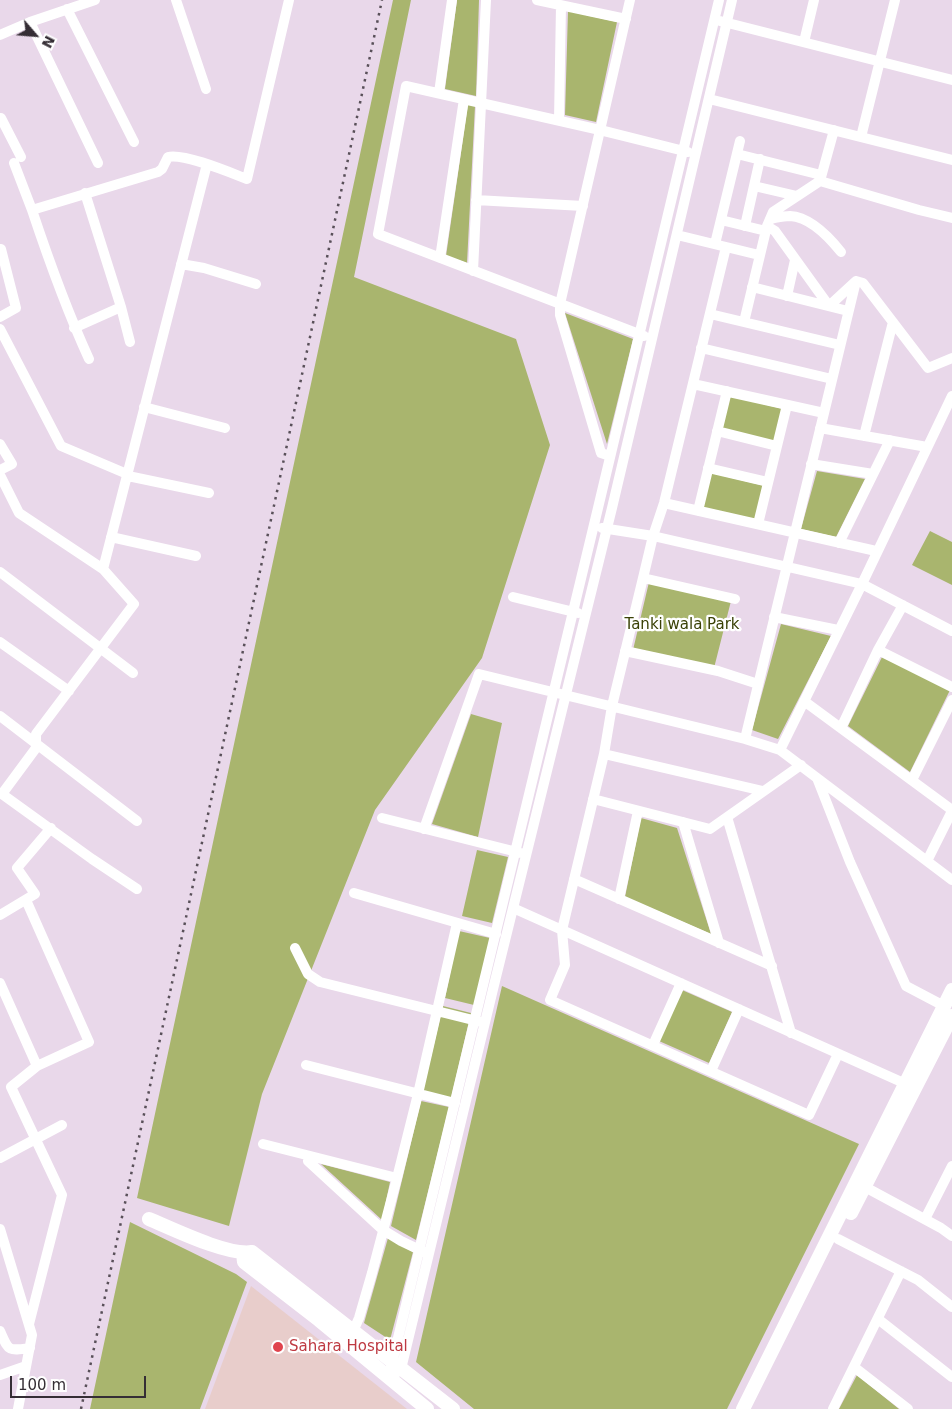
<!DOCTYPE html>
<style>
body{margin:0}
#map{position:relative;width:952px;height:1409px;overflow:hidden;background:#e9d8ea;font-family:"DejaVu Sans",sans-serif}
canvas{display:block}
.north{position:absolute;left:10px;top:10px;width:50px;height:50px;-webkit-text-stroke:4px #fff;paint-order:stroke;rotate:117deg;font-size:14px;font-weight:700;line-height:20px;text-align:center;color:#352e35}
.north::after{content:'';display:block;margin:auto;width:18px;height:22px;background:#352e35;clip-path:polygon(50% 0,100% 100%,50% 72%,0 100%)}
.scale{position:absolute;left:10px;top:1376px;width:136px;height:22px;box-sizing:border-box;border:2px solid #352e35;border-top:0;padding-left:6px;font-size:15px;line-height:18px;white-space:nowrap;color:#352e35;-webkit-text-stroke:4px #fff;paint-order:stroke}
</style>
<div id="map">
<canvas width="952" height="1409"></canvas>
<div class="north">N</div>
<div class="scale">100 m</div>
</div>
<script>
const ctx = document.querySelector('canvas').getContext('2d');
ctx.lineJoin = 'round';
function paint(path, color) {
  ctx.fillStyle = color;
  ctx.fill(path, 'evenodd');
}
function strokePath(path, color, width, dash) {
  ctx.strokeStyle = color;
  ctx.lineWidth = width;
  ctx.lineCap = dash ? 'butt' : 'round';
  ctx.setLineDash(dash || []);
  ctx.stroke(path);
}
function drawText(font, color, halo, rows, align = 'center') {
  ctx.font = font + ' "DejaVu Sans",sans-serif';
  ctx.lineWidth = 4.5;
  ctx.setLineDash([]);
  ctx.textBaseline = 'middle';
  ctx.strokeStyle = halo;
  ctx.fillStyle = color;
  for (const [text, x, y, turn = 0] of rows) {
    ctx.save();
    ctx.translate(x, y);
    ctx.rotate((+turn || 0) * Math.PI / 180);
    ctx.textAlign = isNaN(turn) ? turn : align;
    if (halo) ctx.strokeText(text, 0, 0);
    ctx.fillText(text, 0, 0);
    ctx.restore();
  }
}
paint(new Path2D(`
 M 251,1286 L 407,1409 L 205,1409 Z`), '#e8cdcb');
paint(new Path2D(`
 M 393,0 L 411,0 L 354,277 L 516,339 L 550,445 L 482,658 L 375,810 L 262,1094 L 229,1226 L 137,1198 Z
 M 457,0 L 479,0 L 476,96 L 445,89 Z
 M 568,11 L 617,22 L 596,122 L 565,115 Z
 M 468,104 L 475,106 L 467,263 L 446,256 Z
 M 565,313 L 633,339 L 607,444 Z
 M 730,396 L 783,409 L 776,443 L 722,430 Z
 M 817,471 L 865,479 L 836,537 L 801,529 Z
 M 711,473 L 765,486 L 756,521 L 703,508 Z
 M 930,531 L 952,542 L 952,585 L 912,565 Z
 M 649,582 L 731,601 L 714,668 L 633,650 Z
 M 781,624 L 831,636 L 778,739 L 752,730 Z
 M 882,657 L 950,690 L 910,772 L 848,726 Z
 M 471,714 L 502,723 L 478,837 L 432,824 Z
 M 641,818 L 677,828 L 711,934 L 625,897 Z
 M 477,850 L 508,857 L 492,923 L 462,916 Z
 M 459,931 L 490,938 L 474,1005 L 445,998 Z
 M 502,986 L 859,1144 L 727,1409 L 474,1409 L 416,1362 Z
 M 682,990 L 732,1012 L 709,1063 L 659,1041 Z
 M 443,1006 L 471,1013 L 451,1098 L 423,1091 Z
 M 421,1101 L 449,1107 L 416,1240 L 391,1226 Z
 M 321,1164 L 390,1182 L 382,1220 Z
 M 130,1222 L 236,1274 L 247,1282 L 200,1409 L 90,1409 Z
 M 388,1238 L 413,1252 L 390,1340 L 364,1323 Z
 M 857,1375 L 899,1409 L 839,1409 Z`), '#a9b56e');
strokePath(new Path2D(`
 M 176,0 L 206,89
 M 537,0 L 626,19
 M 67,9 L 134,142
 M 720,21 L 952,80
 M 30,22 L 98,163
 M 0,35 L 30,22 L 95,0
 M 804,42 L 814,0
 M 439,93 L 452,0
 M 709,99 L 952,160
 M 1,118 L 21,157
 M 559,120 L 561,5
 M 861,137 L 895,0
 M 737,154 L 821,175
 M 14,163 L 32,210
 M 820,181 L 919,210 L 952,218
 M 754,186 L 797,196
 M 85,193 L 121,307 L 130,342
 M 476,200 L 583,206
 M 770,219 C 776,218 783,216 790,216 C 810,217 829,237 841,252
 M 721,220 L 766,231
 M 745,226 L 760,159
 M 767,226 L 775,231 L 829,306 L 855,282
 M 677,235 L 759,255
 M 715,244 L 740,141
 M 726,247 L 664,503 L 653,536 L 643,578 L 612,706 L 604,754 L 562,930 L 565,965 L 550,1000 L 809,1115 L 838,1054
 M 440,258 L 464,99
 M 181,264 L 204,268 L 256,284
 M 473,271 L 486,0
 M 856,281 L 863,283 L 928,368 L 952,358
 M 752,287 L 848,311
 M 787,296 L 795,260
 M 710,314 L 840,345
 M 0,317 L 16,308 L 1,249
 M 744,322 L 767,226 L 773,212 L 820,181 L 834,130
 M 74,328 L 121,307
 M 0,329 L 61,446 L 127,474 L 128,476 L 209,493
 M 644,336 L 378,234 L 406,86 L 600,130 L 688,152
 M 701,348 L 832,379
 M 89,359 C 67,311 49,261 32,210 L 158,172 L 162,169 L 168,157 C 184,153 229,172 247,179 L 289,0
 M 693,384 L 824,413
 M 144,407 L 225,428
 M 820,428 L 927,447
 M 717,431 L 777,446
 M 864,436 L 893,322
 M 0,444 L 12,464 L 0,470
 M 610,456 L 601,453 L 560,315 L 560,304 L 630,0
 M 811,464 L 873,474
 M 708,468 L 768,482
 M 0,475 L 19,513 L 103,569 L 134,604 L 36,734 L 36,748 L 2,794 L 92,859 L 137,889
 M 664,503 L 876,551
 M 698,511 L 727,391
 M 758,524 L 787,405
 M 602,528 L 653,536 L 862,584 L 952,631
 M 111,537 L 196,556
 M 839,543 L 890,440
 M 103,569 L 207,164
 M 0,572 L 133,673
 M 643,578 L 735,599
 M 513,597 L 578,613
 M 774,617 L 838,630
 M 0,642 L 69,691
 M 878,650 L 952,687
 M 625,651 L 718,671 L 758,684
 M 804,701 L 952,810
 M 0,716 L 137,821
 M 841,728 L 878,650 L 903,605
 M 745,739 L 856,281
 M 780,750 L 862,584 L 952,396
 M 604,754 L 763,791
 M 817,778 L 850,862 L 906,986 L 944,1006
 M 912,780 L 952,700
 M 593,799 L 710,829 L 801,765
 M 727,817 L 791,1033
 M 382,818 L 521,853
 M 683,822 L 719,943
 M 424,829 L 479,674 L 745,739 L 780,750 L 952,880
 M 927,861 L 952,811
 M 574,879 L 772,966
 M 354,893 L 496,934
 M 619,899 L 638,811
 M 26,900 L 89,1042 L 37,1066 L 11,1087 L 62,1195 L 29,1324
 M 513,908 L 906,1084
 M 0,915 L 35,894 L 17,868 L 51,828
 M 295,948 L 308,974 L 320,982 L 481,1022
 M 0,983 L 37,1066
 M 653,1045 L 681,983
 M 306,1065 L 455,1103
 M 711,1071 L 739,1009
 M 263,1144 L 397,1178
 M 309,1156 L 308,1161 L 383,1230 L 401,1241 L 424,1252
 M 0,1158 L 62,1125
 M 865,1187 L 941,1228 L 952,1236
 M 925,1219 L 952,1166
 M 0,1229 L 32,1335 L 18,1409
 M 838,1239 L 918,1280 L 952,1307
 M 878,1319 L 952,1377
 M 0,1331 C 9,1351 7,1351 30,1348
 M 351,1336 L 359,1318 L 372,1273 L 397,1178 L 418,1094 L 457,923
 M 391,1367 L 598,508 L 719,0
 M 854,1367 L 908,1409
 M 0,1375 L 26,1366
 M 390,1378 L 401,1369 L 495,981 L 612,508 L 732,0
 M 833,1409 L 901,1271`), '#fff', 10);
strokePath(new Path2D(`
 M 851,1213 L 952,1016
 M 149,1219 C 173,1229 228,1256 252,1252 L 453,1409
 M 243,1254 L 244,1262 L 319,1320 L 427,1409
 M 743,1409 L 952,990`), '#fff', 14);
strokePath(new Path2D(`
 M 81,1409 L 382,0`), '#595059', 2.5, [2.5, 5]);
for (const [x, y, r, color] of [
 [278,1347,6,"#e0444e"]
]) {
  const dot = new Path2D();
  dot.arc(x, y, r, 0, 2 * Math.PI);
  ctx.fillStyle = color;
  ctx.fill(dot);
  strokePath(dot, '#fff', 2);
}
drawText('15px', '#3a4106', '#fff', [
 ["Tanki wala Park",682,625]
]);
drawText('15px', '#be3a42', '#fff', [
 ["Sahara Hospital",289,1347]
], 'left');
</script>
